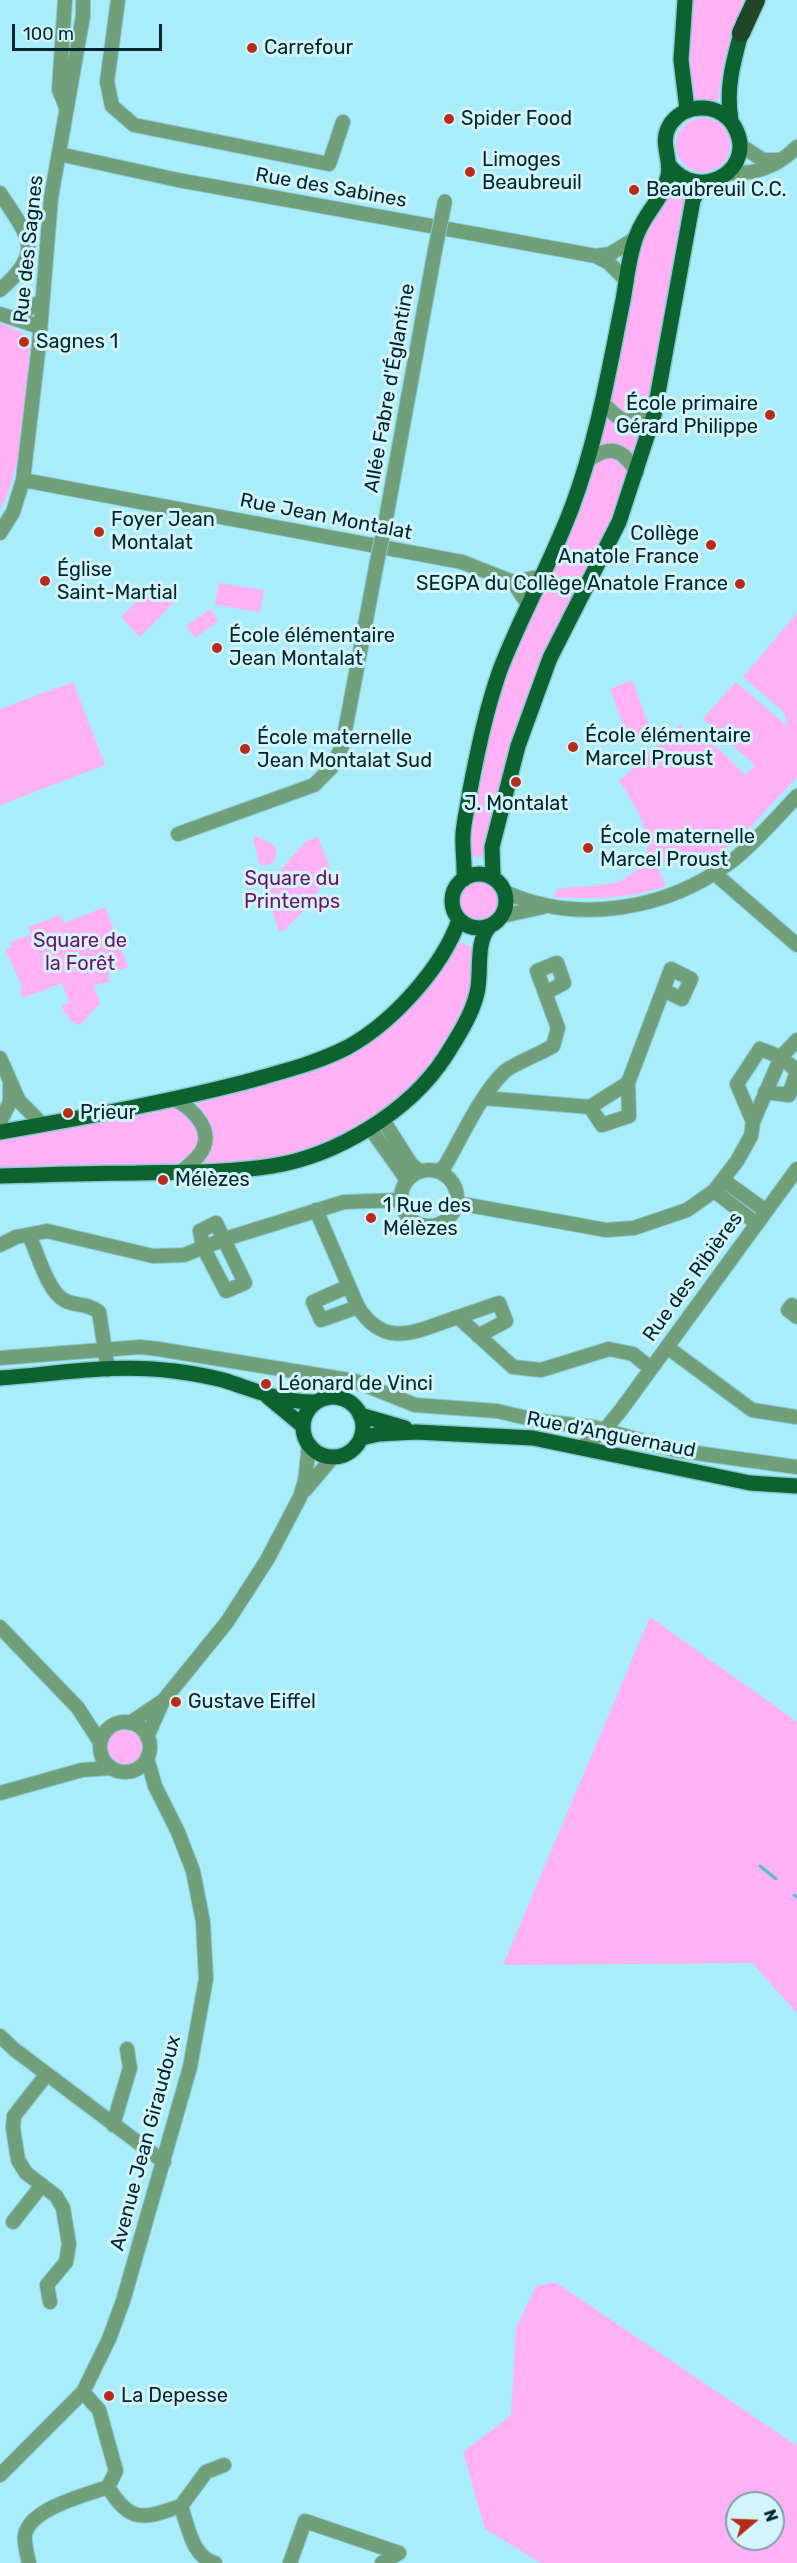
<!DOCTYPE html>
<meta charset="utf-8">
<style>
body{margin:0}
#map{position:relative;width:797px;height:2563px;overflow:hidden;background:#a9edfa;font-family:Rubik,sans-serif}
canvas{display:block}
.north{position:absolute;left:725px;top:2491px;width:60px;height:60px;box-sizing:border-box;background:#d3f4fa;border:2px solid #7fa1a8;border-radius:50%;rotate:71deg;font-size:16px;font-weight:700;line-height:24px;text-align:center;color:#00252c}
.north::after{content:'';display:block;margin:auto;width:21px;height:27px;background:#b82b1a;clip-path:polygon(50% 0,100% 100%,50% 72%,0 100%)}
.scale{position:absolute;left:12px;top:24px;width:150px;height:27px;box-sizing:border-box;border:3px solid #00252c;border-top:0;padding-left:8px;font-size:18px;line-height:21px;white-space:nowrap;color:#00252c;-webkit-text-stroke:4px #d3f4fa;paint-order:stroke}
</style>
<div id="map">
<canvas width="797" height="2563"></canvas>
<div class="north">N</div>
<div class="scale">100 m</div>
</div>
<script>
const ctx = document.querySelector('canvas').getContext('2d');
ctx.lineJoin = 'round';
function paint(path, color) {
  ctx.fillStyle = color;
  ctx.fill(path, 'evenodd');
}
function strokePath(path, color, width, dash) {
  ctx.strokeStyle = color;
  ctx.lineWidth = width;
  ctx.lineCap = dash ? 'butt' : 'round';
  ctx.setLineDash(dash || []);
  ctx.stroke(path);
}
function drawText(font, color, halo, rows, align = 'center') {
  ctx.font = font + ' Rubik,sans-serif';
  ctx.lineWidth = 6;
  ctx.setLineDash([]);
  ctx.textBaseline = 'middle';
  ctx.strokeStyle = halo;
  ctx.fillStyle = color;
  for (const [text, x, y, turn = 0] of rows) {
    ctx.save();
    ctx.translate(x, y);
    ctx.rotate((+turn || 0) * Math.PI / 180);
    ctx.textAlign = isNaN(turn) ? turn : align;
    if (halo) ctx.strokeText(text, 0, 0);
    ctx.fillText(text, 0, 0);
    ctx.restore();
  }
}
paint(new Path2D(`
 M 691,0 L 743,0 C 733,32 720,65 719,99 L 715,102 L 695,101 L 688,41 Z
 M676 145a27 27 0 1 1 54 0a27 27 0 1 1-54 0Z
 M 674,182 L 690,189 L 648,408 L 640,414 L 623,416 L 611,404 L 611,393 L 644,233 L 668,197 Z
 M 0,323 L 23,333 L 30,350 C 24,402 25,463 0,510 Z
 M 606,413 L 647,422 L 634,462 L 595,450 Z
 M 615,454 L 629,471 L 596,556 L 542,657 L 511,743 L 484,857 L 468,856 L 475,797 L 502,681 L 594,461 Z
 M 157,580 L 177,599 L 140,637 L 121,617 Z
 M 219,583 L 264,590 L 260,612 L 215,605 Z
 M 210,609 L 218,621 L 195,638 L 186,626 Z
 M 797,613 L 797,777 L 739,839 L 700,868 L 690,851 L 657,865 L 666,886 C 629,899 593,899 554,897 L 557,889 C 577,886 599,887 618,882 C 624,880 629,875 634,872 C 665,850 635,804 619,781 L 681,724 L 690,740 L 698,733 L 723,753 L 745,775 L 755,765 L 703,719 L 736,682 L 788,727 L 784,712 L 743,677 Z
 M 632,680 L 651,731 L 629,740 L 610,689 Z
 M 73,682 L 105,765 L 0,805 L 0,709 Z
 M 256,836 L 275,846 C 279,856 272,868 260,865 L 253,838 Z
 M 318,837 L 330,868 L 312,903 L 283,931 L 279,931 L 265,888 L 306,841 Z
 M460 901a19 19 0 1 1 38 0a19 19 0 1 1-38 0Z
 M 105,907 L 128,967 L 108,974 L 110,982 L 93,985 L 100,1003 L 80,1025 L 70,1021 L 67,1013 L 65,1014 L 62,1006 L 69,1003 L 62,983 L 23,998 L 20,990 L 23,988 L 5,949 L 12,947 L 10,942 L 31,935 L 28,927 L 60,915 L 64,923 Z
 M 457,941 L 475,948 C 474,966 474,984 468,1002 C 464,1017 454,1030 446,1042 C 410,1099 351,1141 286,1157 C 256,1164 225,1164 194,1164 L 207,1122 L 196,1100 C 270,1082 347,1073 401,1014 C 421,992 438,965 457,941 Z
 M 180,1106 L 195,1118 L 200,1135 C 195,1154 187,1160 169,1166 L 0,1171 L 0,1137 Z
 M 650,1617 L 797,1722 L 797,2013 L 752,1963 L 503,1965 Z
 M108 1747a17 17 0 1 1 34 0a17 17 0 1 1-34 0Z
 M 555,2282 L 797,2446 L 797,2563 L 541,2563 L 485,2529 L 463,2452 L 511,2415 L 516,2328 L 536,2286 ZM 737,2503 L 773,2503 L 773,2539 L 737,2539 Z`), '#feb1f5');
strokePath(new Path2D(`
 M 760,1866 L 776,1879
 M 794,1895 L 797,1897`), '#55bed1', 3);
const minor = new Path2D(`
 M 65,0 L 59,90 L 66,107
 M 118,0 L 107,82 L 112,106 L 134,125 L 329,164 L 343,122
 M 740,145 L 763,160 L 780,160
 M 59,154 L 178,180 L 596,256 L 610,254 L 636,238
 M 727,173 C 755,175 777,167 797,147
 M 0,193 C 28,237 46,250 0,290
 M 596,256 L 609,263 L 627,281
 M 0,314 L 40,327
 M 13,318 L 42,301
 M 602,402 C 625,426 624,423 654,415
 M 587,461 C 612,443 622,450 637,472
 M 23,480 L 462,562 L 513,582 L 543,576
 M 385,524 L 435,250
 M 0,533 L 13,512 L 23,480 L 39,344 L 51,198 L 83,16 L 83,0
 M 513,582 L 529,606
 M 178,834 L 314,785 L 331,768 L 342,747 L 376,567
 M 714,873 L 797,945
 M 505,892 C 578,925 668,910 732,861 C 756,842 776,818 797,796
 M 502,916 L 543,907
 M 0,1058 L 19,1101 L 43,1125
 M 484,1098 L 590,1107 L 628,1083 L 671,969 L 691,979 L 682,999 L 663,990
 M 174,1099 C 194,1109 217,1133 199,1155 C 194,1161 187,1167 181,1172
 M 590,1107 L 602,1125 L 629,1116 L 628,1083
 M 383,1120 L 411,1164 L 419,1171
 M 0,1122 L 10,1102 L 10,1085
 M 753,1122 L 737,1084 L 760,1049 L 781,1057 L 797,1071 L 789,1095 L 765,1092
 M 370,1128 L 407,1180
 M401 1198a28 28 0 1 1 56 0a28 28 0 1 1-56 0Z
 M 439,1171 L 445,1166 C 463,1135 479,1097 504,1072 C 511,1065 542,1053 553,1046 L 558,1028 L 537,971 L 557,963 L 564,983 L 545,993
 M 723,1180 L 766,1211
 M 714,1191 L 756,1223
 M 457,1203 L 606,1230 L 634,1228 L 687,1210 L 714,1191 L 737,1161 L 751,1136 L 753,1122 L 781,1057 L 797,1040
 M 316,1210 L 358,1307 C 386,1351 418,1330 458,1317 L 513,1367 L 541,1370 L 609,1349 L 633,1354 L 650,1368
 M 216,1223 L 245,1283 L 226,1291 L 203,1247 L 200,1231 Z
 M 29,1235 C 37,1252 48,1292 64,1300 C 77,1307 86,1302 99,1312 L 108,1370
 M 0,1245 L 16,1237 L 47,1231 L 153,1256 L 184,1255 L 225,1239 L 344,1202 L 401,1200
 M 349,1286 L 313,1302 L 321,1320 L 358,1307
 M 792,1305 L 788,1310 L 797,1317
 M 458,1317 L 499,1303 L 506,1321 L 478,1336
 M 667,1347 L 752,1410 L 797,1417
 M 0,1358 L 140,1347 L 158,1349 L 355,1381 L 415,1405 L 497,1411 L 540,1421 L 593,1427 L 675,1450 L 797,1467
 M 582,1447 L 603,1432 L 621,1410 L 797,1169
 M 305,1490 L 333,1457
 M 0,1627 L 78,1708 L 100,1742
 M100 1747a25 25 0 1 1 50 0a25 25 0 1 1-50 0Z
 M 130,1723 L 161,1702
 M 147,1737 L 163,1701 L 227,1622 L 267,1560 L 300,1497 L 305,1481 L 309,1445
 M 0,1793 L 82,1770 L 111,1768
 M 0,2036 L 15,2050 L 164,2162
 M 47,2074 L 14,2116 L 13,2128 L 18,2160 L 26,2173 L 56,2196 L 63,2208 L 69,2244 L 66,2262 L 47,2285 L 50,2302
 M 113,2125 L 130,2068 L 127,2049
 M 13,2222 L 42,2185
 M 83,2392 L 99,2410 L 116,2471 L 108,2487 C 131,2525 145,2518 181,2506 C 188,2526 192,2557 215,2563
 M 0,2475 L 83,2392 L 109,2339 L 123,2301 L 190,2067 L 206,1979 L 203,1922 L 193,1871 L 178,1832 L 155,1786 L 147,1758
 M 181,2506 L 206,2472 L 224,2465
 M 29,2563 C 27,2555 24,2543 25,2535 C 30,2508 86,2495 108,2487
 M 290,2563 L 305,2521 L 399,2553
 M 382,2563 L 399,2553`);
const major = new Path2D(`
 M 685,0 L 681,60 L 687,110
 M 731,121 C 725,84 735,57 744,22
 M452 901a27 27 0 1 1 54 0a27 27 0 1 1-54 0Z
 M 493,878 L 492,847 L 518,746 L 550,658 L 619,522 L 654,415 L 693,200 L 702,183
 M 464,879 C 465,864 462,849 463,834 C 464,820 468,805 470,790 C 478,749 486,710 500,670 C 521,615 551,563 572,507 C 597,440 609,370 623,300 C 627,279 629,252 638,232 C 646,212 663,198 668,176 C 672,157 658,142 671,123 C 687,102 720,103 734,126 C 759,168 700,205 669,165
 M 0,1132 C 82,1118 164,1103 245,1082 C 280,1072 315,1064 348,1047 C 393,1022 442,968 459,920
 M 0,1176 C 45,1175 91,1173 136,1173 C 181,1172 228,1173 272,1166 C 336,1156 409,1112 445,1057 C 457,1038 472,1015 477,993 C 482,973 475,943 489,927
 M 0,1378 C 57,1374 117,1363 174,1371 C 190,1373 207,1376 223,1380 C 255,1390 282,1403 316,1402
 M303 1427a30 30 0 1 1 60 0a30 30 0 1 1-60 0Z
 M 268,1397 L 303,1426
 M 360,1415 L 405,1428
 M 361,1438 L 379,1434 L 416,1432 L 533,1438 L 750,1483 L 797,1486`);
const highway = new Path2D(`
 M 741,33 L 756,0`);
strokePath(minor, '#8bc9d5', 16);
strokePath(major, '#8bc9d5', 18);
strokePath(highway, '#8bc9d5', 21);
strokePath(minor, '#709f7a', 14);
strokePath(major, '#0c632f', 15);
strokePath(highway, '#1f4629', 18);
const minorBridge = new Path2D(`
 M 435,250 L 445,201
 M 376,567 L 385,524`);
strokePath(minorBridge, '#8bc9d5', 16, []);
strokePath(minorBridge, '#709f7a', 14);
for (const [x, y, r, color] of [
 [252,48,6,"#b82b1a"],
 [449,119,6,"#b82b1a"],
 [470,172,6,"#b82b1a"],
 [634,190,6,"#b82b1a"],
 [24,342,6,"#b82b1a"],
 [770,415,6,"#b82b1a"],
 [99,532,6,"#b82b1a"],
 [711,545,6,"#b82b1a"],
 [45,581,6,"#b82b1a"],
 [740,584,6,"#b82b1a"],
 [217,648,6,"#b82b1a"],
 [573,747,6,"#b82b1a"],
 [245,749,6,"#b82b1a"],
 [516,782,6,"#b82b1a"],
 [588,848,6,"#b82b1a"],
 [68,1113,6,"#b82b1a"],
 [163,1180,6,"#b82b1a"],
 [371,1218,6,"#b82b1a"],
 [266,1384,6,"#b82b1a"],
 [176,1702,6,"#b82b1a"],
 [109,2396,6,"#b82b1a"]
]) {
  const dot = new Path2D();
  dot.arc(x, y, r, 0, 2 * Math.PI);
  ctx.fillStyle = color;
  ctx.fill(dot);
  strokePath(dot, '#d3f4fa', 2);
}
drawText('20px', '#00252c', '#d3f4fa', [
 ["Carrefour",264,48],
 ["Spider Food",461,119],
 ["Limoges",482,160],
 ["Beaubreuil",482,183],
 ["Beaubreuil C.C.",646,190],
 ["Sagnes 1",36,342],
 ["École primaire",758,404,"right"],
 ["Gérard Philippe",758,427,"right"],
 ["Foyer Jean",111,520],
 ["Montalat",111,543],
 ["Collège",699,534,"right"],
 ["Anatole France",699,557,"right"],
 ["Église",57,570],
 ["Saint-Martial",57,593],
 ["SEGPA du Collège Anatole France",728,584,"right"],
 ["École élémentaire",229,636],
 ["Jean Montalat",229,659],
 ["École élémentaire",585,736],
 ["Marcel Proust",585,759],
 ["École maternelle",257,738],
 ["Jean Montalat Sud",257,761],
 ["J. Montalat",516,804,"center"],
 ["École maternelle",600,837],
 ["Marcel Proust",600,860],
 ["Prieur",80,1113],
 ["Mélèzes",175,1180],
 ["1 Rue des",383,1206],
 ["Mélèzes",383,1229],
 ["Léonard de Vinci",278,1384],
 ["Gustave Eiffel",188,1702],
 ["La Depesse",121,2396]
], 'left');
drawText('20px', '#00252c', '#d3f4fa', [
 ["Rue des Sabines",331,188,10],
 ["Rue des Sagnes",29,249,-84],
 ["Allée Fabre d'Églantine",390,388,-80],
 ["Rue Jean Montalat",326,517,11],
 ["Rue des Ribières",693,1277,-54],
 ["Rue d'Anguernaud",611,1435,11],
 ["Avenue Jean Giraudoux",146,2143,-75]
]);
drawText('20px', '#6e1269', '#d3f4fa', [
 ["Square du",292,879],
 ["Printemps",292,902],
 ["Square de",80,941],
 ["la Forêt",80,964]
]);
</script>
